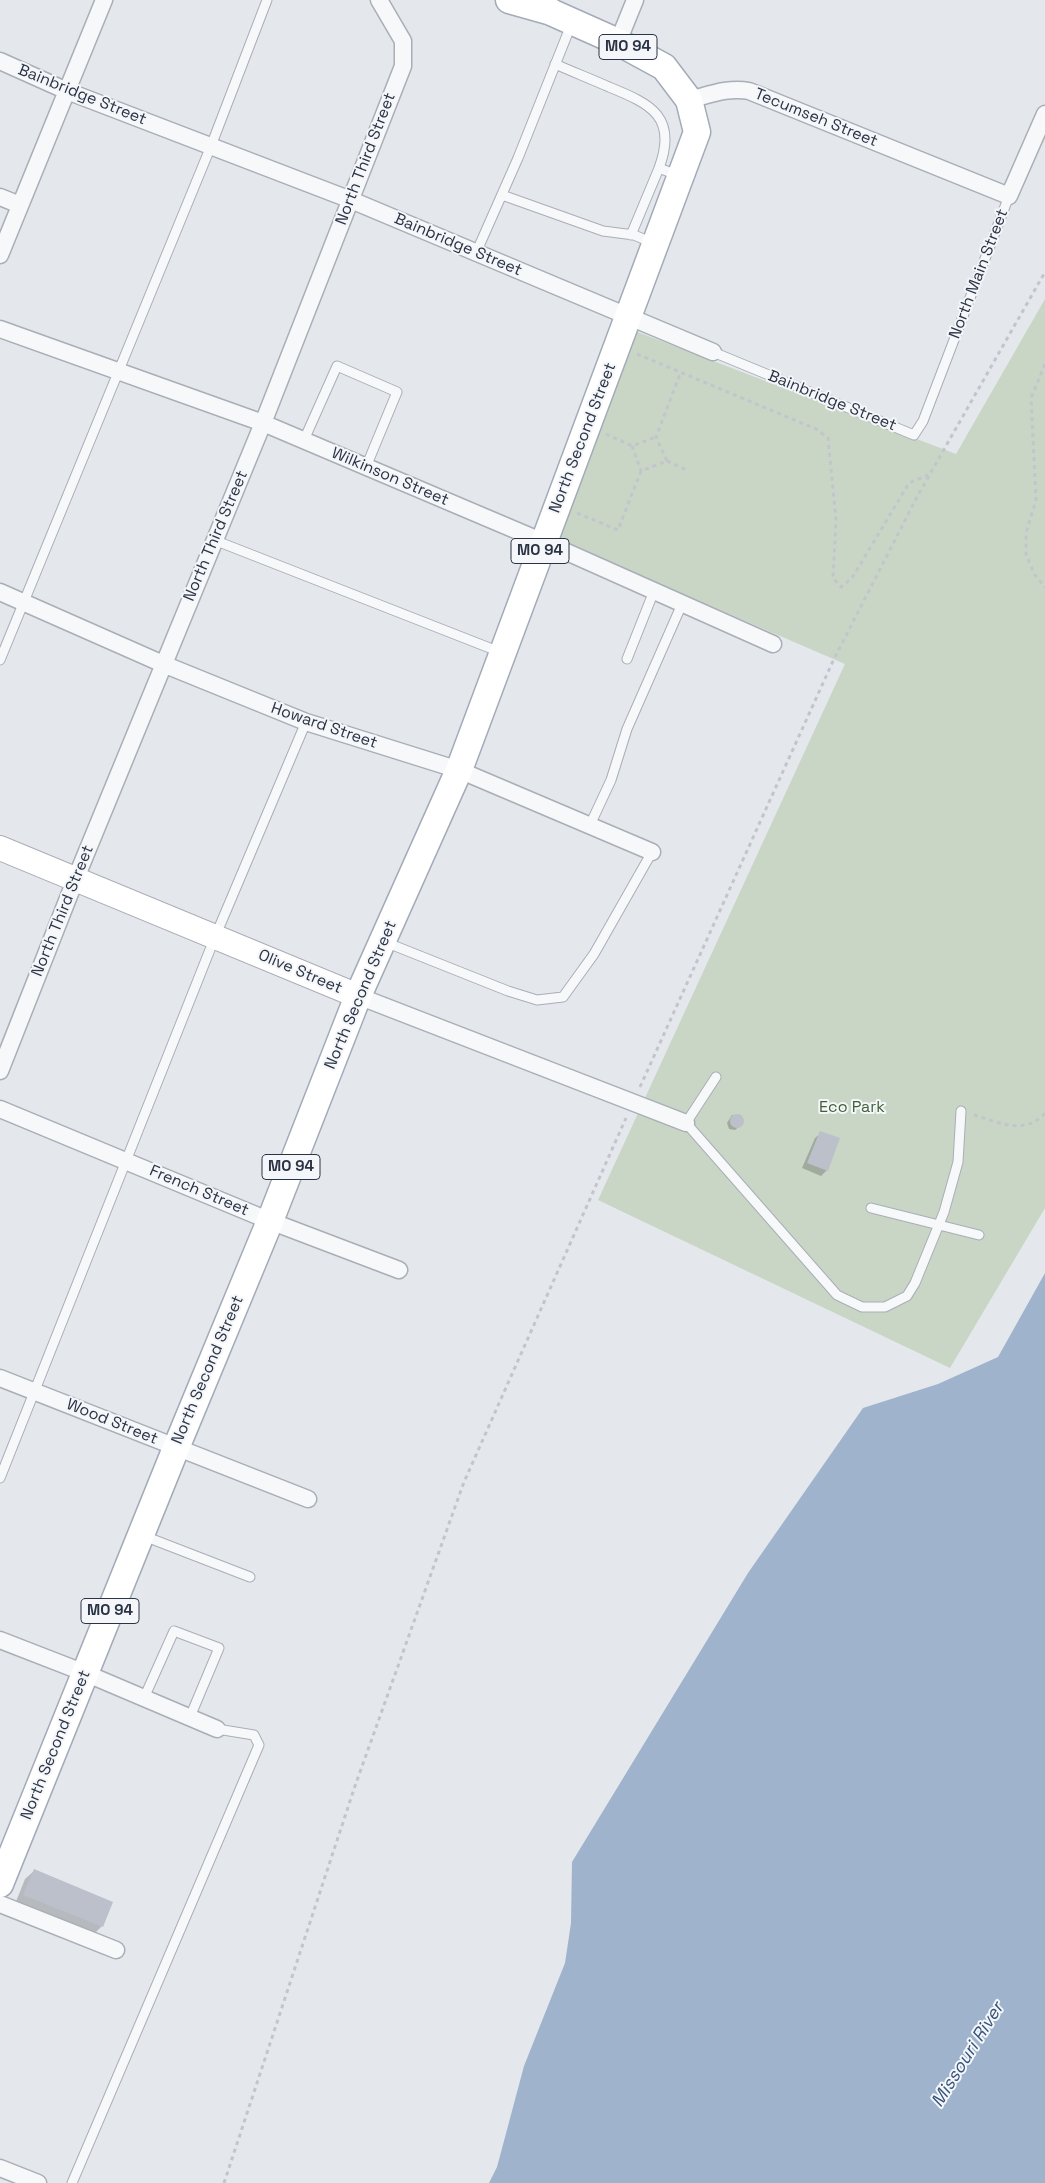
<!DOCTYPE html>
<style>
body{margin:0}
canvas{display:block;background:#e4e7ec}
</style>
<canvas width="1045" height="2183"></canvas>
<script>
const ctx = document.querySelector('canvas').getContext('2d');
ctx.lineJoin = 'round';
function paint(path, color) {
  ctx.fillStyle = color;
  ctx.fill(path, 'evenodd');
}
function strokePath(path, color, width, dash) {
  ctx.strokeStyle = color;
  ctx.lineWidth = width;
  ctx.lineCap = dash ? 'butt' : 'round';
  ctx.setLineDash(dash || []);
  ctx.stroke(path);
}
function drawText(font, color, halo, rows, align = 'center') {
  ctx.font = font + ' "Space Grotesk",sans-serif';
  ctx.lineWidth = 4;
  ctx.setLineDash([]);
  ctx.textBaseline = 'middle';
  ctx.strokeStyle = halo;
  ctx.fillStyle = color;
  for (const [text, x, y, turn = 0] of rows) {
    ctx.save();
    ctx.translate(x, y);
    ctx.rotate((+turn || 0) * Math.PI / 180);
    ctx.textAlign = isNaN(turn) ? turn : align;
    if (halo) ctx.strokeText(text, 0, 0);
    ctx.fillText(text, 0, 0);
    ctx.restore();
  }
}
paint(new Path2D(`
 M 1045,299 L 1045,1208 L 950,1368 L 598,1200 L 845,664 L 553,538 L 635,331 L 956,454 Z`), '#c9d6c5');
paint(new Path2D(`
 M 1045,1273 L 1045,2183 L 489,2183 L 497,2167 L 524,2066 L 565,1963 L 571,1923 L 572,1862 L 748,1573 L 863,1408 L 938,1384 L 998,1357 Z`), '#9fb4cc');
paint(new Path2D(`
 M 732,1115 L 741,1115 L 742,1124 L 735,1130 L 729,1129 L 727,1123 Z
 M 821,1133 L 827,1170 L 821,1176 L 802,1168 L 815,1138 Z
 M 34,1871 L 111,1902 L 101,1927 L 93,1935 L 15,1904 L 25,1879 Z`), '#0003');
paint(new Path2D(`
 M730 1121a7 7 0 1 1 14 0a7 7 0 1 1-14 0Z
 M 820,1131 L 840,1138 L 828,1171 L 807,1163 Z
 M 34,1869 L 113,1902 L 103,1927 L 23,1895 Z`), '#bbc0ca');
const lane = new Path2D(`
 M 555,64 C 573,72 591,79 609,87 C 651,104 678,117 659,168
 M 502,195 L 603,231 L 634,235 L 653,243
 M 631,235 L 659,168 L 677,175
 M 476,253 L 518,158 L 571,25
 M 713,352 L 914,435 L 923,421 L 1009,196
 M 304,440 L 337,366 L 397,392 L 366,467
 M 214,540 L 500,652
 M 627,659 L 654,591
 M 0,660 L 211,146 L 267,0
 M 590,825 L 611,780 L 627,729 L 682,604
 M 385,942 L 508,991 L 537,1000 L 563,997 L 594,954 L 652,852
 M 716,1077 L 686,1123 L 837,1295 L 862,1307 L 885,1307 L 907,1296 L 915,1283 L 944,1212 L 958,1162 L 961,1111
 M 871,1208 L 979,1235
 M 0,1478 L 215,937 L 306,722
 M 144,1536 L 250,1577
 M 144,1698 L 174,1631 L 219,1648 L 190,1717
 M 72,2183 L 259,1745 L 254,1735 L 217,1729`);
const street = new Path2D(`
 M 618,42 L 635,0
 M 0,61 L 67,91 L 351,200 L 713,352
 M 689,100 C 709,95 728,87 749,91 L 1009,196 L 1045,114
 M 0,197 L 20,205
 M 0,255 L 104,0
 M 0,329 L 263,423 L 560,549 L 773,644
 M 0,592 L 163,664 L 306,722 L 459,770 L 652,852
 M 358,996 L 686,1123
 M 0,1071 L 76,878 L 263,423 L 403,66 L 403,41 L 379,0
 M 0,1109 L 270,1221 L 399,1270
 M 0,1378 L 308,1499
 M 0,1640 L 85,1673 L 217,1729
 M 0,1904 L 116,1950
 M 0,2168 L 38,2183`);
const secondary = new Path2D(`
 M 0,848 L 358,996`);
const primary = new Path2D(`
 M 509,0 L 548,11
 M 0,1884 L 176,1448 L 270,1221 L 358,996 L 459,770 L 697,132 L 689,100 L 664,67 L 618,42 L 553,13 L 531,0`);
strokePath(lane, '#a9aeb7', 11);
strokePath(street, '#a9aeb7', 19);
strokePath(secondary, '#a9aeb7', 26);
strokePath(primary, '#a3abb8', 29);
strokePath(new Path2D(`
 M 637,354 L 816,429 L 828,438 L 836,520 L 833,578 L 841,587 L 852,578 L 909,483 L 928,475
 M 1045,364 L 1031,398 L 1036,500 L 1026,533 L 1026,555 L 1035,575 L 1045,587
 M 606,434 L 632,446 L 656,437
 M 632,446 L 641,471
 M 667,461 L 689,471
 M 577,513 L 618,530 L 641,471 L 667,461 L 656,437 L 680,374
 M 640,1087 L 833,661 L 918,495 L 1045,272
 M 974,1115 C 998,1122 1025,1136 1045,1113
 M 224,2183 L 355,1786 L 464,1482 L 626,1118`), '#c2c5cb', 3, [4, 4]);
strokePath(lane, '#f7f8fa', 9);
strokePath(street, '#f7f8fa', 16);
strokePath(secondary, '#fff', 24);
strokePath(primary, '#fff', 26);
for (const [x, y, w] of [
 [628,47,58],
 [540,551,58],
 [291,1167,58],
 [110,1611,58]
]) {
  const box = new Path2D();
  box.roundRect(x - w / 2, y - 12.5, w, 25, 4);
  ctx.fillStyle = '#f4f6f9';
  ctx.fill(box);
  strokePath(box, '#2b3445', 1);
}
drawText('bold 15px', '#2b3445', null, [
 ["MO 94",628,47],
 ["MO 94",540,551],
 ["MO 94",291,1167],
 ["MO 94",110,1611]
]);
drawText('16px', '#2b3445', '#f4f6f9', [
 ["Bainbridge Street",82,95,22],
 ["Tecumseh Street",816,118,22],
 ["North Third Street",366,159,-69],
 ["Bainbridge Street",458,245,23],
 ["North Main Street",979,274,-69],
 ["Bainbridge Street",832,401,22],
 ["North Second Street",583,438,-69],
 ["Wilkinson Street",390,477,23],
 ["North Third Street",216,536,-67],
 ["Howard Street",324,726,19],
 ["North Third Street",63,911,-68],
 ["Olive Street",300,972,23],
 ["North Second Street",361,995,-67],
 ["French Street",199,1191,23],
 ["North Second Street",208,1370,-67],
 ["Wood Street",112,1422,22],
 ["North Second Street",56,1745,-68]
]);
drawText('16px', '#3f6138', '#f4f6f9', [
 ["Eco Park",852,1108]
]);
drawText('italic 18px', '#34527a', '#f4f6f9', [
 ["Missouri River",968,2055,-58]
]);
</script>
